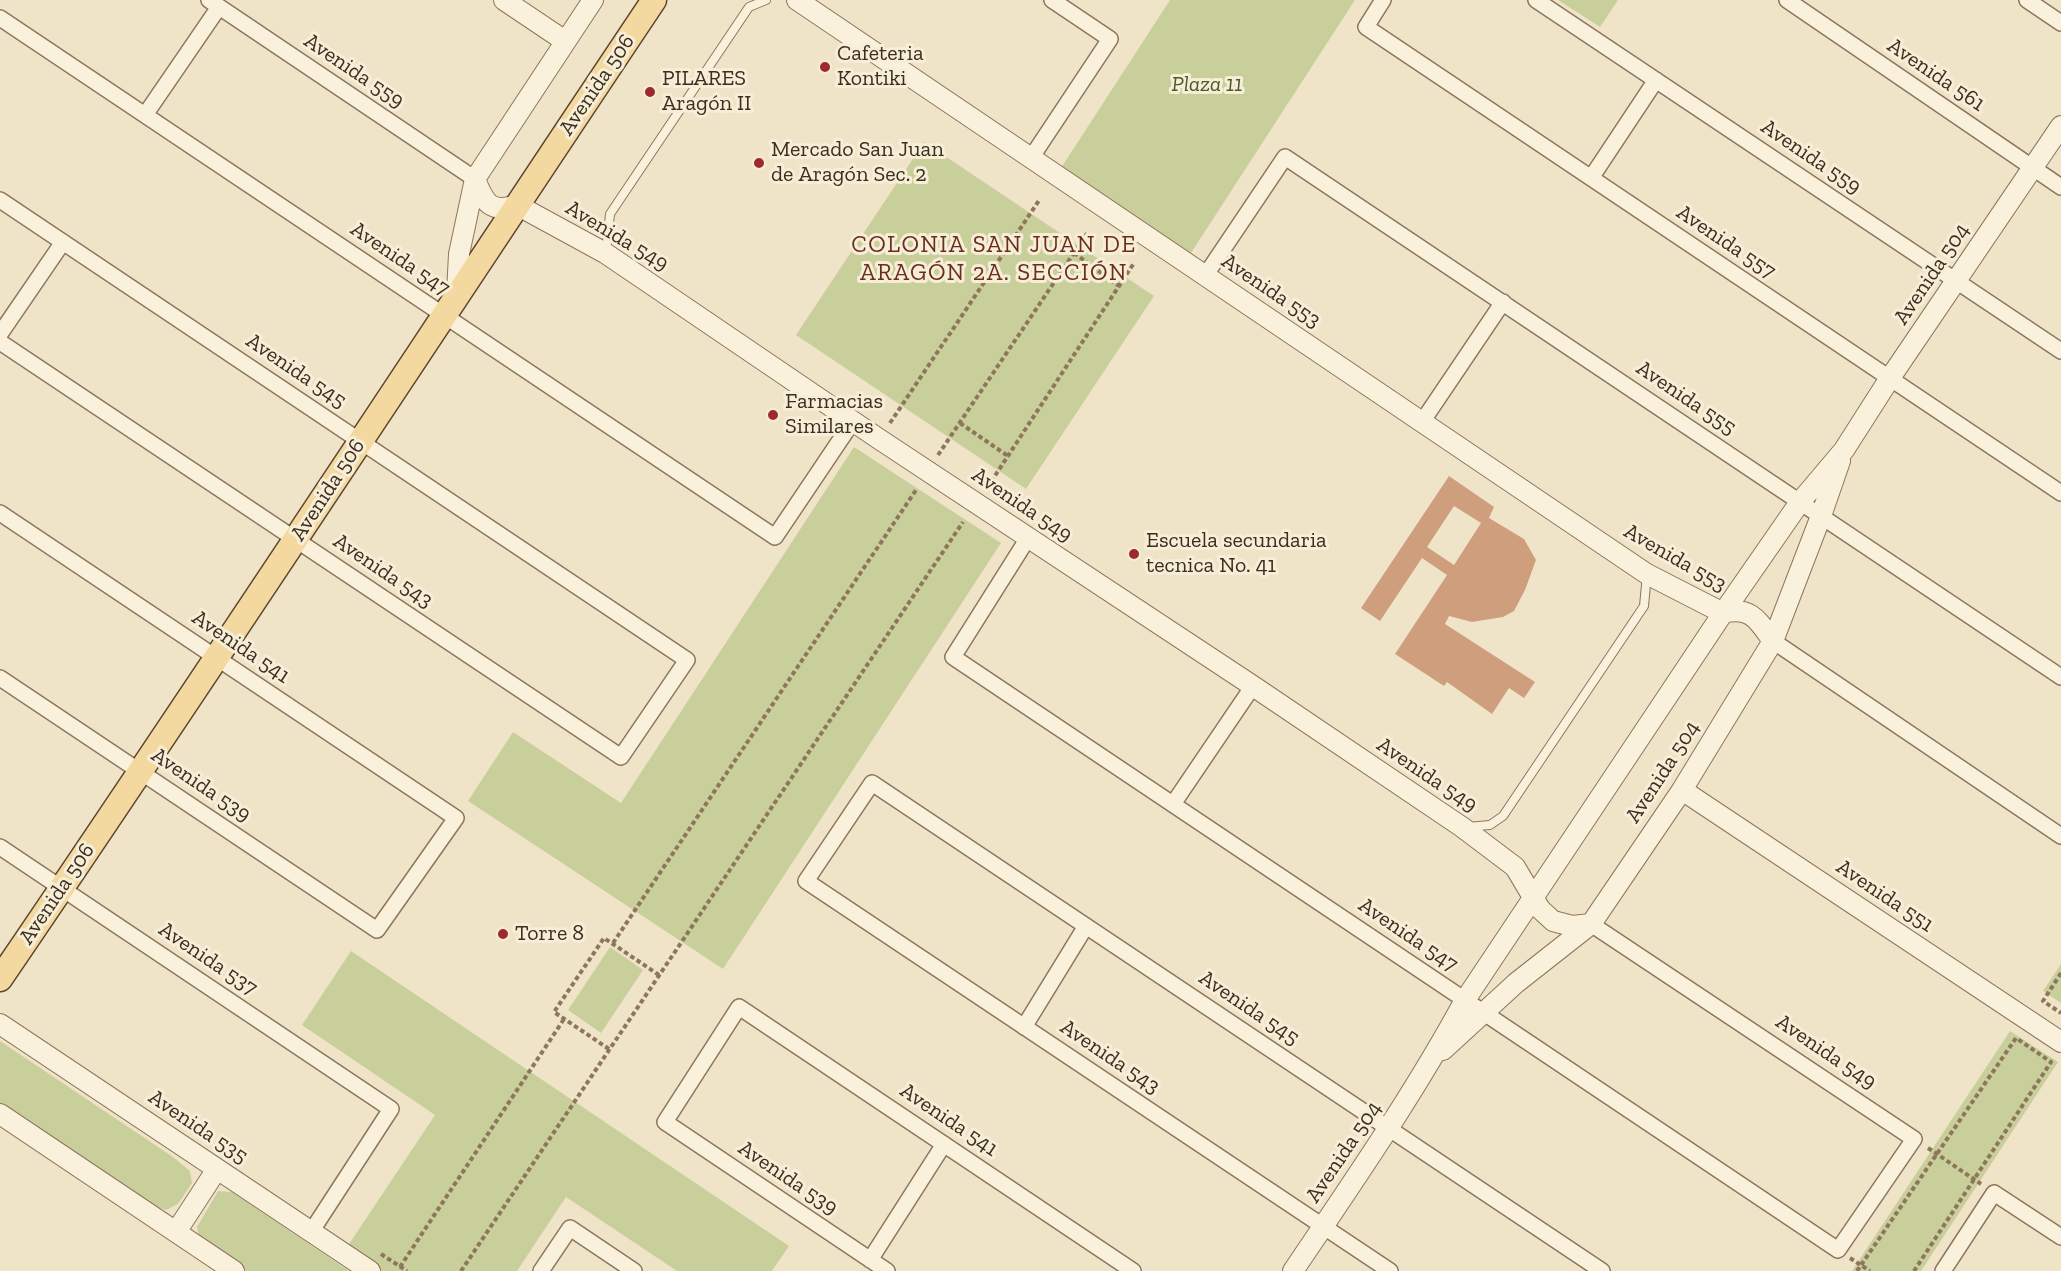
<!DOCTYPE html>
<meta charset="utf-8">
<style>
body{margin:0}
canvas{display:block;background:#f0e4c8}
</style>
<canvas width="2061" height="1271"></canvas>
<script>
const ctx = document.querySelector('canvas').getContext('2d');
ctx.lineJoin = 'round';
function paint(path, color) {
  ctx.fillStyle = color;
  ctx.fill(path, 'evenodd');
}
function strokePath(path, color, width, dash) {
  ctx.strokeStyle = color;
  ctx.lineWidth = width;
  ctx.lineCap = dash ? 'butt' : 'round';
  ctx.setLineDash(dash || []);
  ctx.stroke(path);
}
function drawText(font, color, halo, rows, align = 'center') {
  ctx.font = font + ' "Zilla Slab",serif';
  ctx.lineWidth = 6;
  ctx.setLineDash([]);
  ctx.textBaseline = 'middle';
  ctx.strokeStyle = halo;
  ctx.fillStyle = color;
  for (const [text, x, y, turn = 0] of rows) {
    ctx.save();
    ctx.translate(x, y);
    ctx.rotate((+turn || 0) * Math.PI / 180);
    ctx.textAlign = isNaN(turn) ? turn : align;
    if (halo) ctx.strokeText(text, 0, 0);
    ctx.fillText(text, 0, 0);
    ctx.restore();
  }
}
paint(new Path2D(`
 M 1170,0 L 1355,0 L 1189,256 L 1059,171 Z
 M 1558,0 L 1618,0 L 1600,27 Z
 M 924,142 L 1154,296 L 1026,489 L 796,335 Z
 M 854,447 L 1001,543 L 723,969 L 468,801 L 513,732 L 621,803 Z
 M 610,947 L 643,970 L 601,1033 L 568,1010 Z
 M 351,951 L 789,1246 L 772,1271 L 677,1271 L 566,1197 L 517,1271 L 370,1271 L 343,1253 L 435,1115 L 302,1025 Z
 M 2061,964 L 2061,1003 L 2043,991 Z
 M 2010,1031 L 2058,1062 L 1921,1271 L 1852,1271 Z
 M 0,1041 L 173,1157 L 190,1171 L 192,1183 L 178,1204 L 166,1210 L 155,1206 L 0,1104 Z
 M 218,1191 L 232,1192 L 349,1271 L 242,1271 L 199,1237 L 197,1227 Z`), '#c9cf9b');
paint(new Path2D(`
 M 1449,476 L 1494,507 L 1489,518 L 1524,539 L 1536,560 L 1525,590 L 1514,611 L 1503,617 L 1472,622 L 1449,616 L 1445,624 L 1535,682 L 1524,698 L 1509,688 L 1492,714 L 1447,682 L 1444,686 L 1395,654 L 1447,575 L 1422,558 L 1380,621 L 1361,608 ZM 1454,506 L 1481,523 L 1454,565 L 1427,547 Z`), '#cf9f7d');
const service = new Path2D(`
 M 606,252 L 610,214 L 749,7 L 766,0
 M 1467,827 L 1490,825 L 1503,816 L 1644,606 L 1647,574`);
const minor = new Path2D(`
 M 209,0 L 475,179
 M 1383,0 L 1366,27 L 2061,493
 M 1536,0 L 2061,351
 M 1787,0 L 2061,187
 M 2027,0 L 2061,23
 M 0,18 L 775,537 L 853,421
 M 145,115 L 219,7
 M 1031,158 L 1110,39 L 1052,0
 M 1591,178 L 1656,80
 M 0,200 L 687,660 L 621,757 L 0,342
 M 1205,276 L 1285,157 L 2061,677
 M 0,334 L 63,242
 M 1422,422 L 1503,302
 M 0,513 L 456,818 L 377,930 L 0,678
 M 1028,538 L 953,657 L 1838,1250 L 1914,1139 L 1591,924
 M 1773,641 L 2061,836
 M 1173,804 L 1253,686
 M 0,847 L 391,1109 L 311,1232
 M 1024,1027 L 1086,926
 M 870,1260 L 944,1144
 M 541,1271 L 570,1228 L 634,1271
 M 887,1271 L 665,1122 L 739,1007 L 1133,1271
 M 1390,1271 L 806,881 L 872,783 L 1602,1271
 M 1943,1271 L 1994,1193 L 2061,1237`);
const tertiary = new Path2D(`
 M 504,0 L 565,41
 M 797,0 L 1647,574 L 1723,613
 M 475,179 C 484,202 490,214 517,205 L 605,253 L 879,439 L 1253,686 L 1462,827 L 1515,867 L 1540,909 L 1553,921 L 1572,926 L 1591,924
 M 457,293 L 459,254 L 475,179 L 593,0
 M 1723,613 C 1752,606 1758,621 1773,641
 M 1682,790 L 2061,1042
 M 0,1024 L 370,1271
 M 1443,1050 L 1516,983 L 1591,924 L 1682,790 L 1773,641 L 1821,516 L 1840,461
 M 0,1114 L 234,1271
 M 176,1232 L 217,1169
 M 1293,1271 C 1353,1182 1414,1094 1465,1000 L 1723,613 L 1800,502 L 1844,450 L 1890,378 L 2061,126`);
const primary = new Path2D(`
 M 0,979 C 221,655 436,326 654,0`);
strokePath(service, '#8d765c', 10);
strokePath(minor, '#8d765c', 18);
strokePath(tertiary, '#8d765c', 22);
strokePath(primary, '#5b4430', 27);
strokePath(new Path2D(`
 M 1074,253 L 1119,286
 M 890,423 L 1040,199
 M 960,423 L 1008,456
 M 938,455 L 1088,232
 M 987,488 L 1134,263
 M 613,943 L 916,490
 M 2061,973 L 2043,1001 L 2061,1013
 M 609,1049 L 554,1012 L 604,938 L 659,975
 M 1928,1148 L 1981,1184
 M 381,1254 L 407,1271
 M 1850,1258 L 1870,1271
 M 400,1267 L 564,1019
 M 461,1271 L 963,522
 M 1857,1271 L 2016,1038 L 2051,1062 L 1914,1271`), '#8d765c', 4, [4.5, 3]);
strokePath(service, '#faf1dc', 8);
strokePath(minor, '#faf1dc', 15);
strokePath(tertiary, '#faf1dc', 20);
strokePath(primary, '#f3d9a0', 24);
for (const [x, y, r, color] of [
 [825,67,6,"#9e2a2b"],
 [650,92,6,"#9e2a2b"],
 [759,163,6,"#9e2a2b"],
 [773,415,6,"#9e2a2b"],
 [1134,554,6,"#9e2a2b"],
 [503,934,6,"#9e2a2b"]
]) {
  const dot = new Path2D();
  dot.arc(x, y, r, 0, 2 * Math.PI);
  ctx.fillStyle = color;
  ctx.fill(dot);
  strokePath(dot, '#f7eed8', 2);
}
drawText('22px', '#3d2e20', '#f7eed8', [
 ["Cafeteria",837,54],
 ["Kontiki",837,79],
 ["PILARES",662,79],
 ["Aragón II",662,104],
 ["Mercado San Juan",771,150],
 ["de Aragón Sec. 2",771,175],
 ["Farmacias",785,402],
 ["Similares",785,427],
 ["Escuela secundaria",1146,541],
 ["tecnica No. 41",1146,566],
 ["Torre 8",515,934]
], 'left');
drawText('22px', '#3d2e20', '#f7eed8', [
 ["Avenida 559",354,71,34],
 ["Avenida 561",1936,75,34],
 ["Avenida 506",597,85,-56],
 ["Avenida 559",1811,157,34],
 ["Avenida 549",617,236,31],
 ["Avenida 557",1726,242,34],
 ["Avenida 547",400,259,34],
 ["Avenida 504",1932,274,-56],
 ["Avenida 553",1271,291,34],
 ["Avenida 545",296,371,34],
 ["Avenida 555",1686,398,34],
 ["Avenida 506",328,490,-57],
 ["Avenida 549",1022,505,34],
 ["Avenida 553",1675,558,30],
 ["Avenida 543",383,571,34],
 ["Avenida 541",241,647,34],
 ["Avenida 504",1663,772,-57],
 ["Avenida 549",1427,775,34],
 ["Avenida 539",201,785,34],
 ["Avenida 506",57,894,-56],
 ["Avenida 551",1885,896,34],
 ["Avenida 547",1408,935,34],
 ["Avenida 537",208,959,34],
 ["Avenida 545",1249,1008,34],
 ["Avenida 549",1826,1052,34],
 ["Avenida 543",1110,1057,34],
 ["Avenida 541",949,1120,34],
 ["Avenida 535",198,1127,34],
 ["Avenida 504",1344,1152,-56],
 ["Avenida 539",788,1178,34]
]);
drawText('italic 22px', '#4d5a26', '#f7eed8', [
 ["Plaza 11",1207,85]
]);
ctx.letterSpacing = '1.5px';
drawText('24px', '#6b2e1e', '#f7eed8', [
 ["COLONIA SAN JUAN DE",994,245],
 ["ARAGÓN 2A. SECCIÓN",994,273]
]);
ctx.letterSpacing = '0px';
</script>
